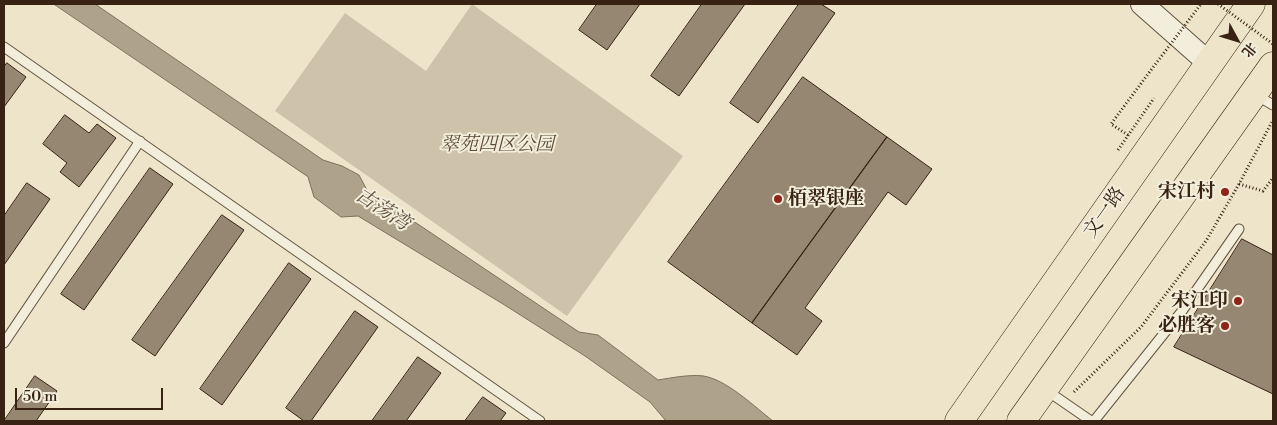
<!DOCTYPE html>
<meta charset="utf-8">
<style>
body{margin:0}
#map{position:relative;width:1277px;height:425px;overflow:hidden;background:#ede4c9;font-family:"Libre Bodoni","Noto Serif SC",serif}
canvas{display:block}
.frame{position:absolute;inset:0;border:5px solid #372213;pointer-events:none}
.north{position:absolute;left:1212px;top:15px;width:50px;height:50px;-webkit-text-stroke:4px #f3eddc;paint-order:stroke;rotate:129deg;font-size:14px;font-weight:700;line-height:20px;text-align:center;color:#372213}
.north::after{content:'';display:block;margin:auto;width:18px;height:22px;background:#372213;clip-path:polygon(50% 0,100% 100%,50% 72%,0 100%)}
.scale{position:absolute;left:15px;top:388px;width:148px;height:22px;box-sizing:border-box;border:2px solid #372213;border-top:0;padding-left:6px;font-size:15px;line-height:18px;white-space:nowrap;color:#372213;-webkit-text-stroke:4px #f3eddc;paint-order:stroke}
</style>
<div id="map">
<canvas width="1277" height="425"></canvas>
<div class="frame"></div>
<div class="north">北</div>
<div class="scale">50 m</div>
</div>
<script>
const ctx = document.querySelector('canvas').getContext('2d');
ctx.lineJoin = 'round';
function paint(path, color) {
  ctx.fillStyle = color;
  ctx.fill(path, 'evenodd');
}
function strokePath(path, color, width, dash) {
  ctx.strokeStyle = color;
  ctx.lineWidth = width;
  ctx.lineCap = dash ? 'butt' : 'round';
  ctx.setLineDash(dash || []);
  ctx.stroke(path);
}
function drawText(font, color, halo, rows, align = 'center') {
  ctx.font = font + ' "Libre Bodoni","Noto Serif SC",serif';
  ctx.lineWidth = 4;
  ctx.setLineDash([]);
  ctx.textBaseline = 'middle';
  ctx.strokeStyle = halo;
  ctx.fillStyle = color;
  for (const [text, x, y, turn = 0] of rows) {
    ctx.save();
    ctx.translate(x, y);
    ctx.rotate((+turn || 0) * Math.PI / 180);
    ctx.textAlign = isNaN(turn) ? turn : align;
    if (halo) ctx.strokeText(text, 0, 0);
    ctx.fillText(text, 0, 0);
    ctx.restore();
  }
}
paint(new Path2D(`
 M 472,4 L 683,156 L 567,316 L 275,111 L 345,13 L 426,71 Z`), '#cec3aa');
const water = new Path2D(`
 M 54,4 L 95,4 L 323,160 L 342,166 L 359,175 L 367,190 L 579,332 L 598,335 L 658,380 C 670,378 696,373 708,377 C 730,383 755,407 773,421 L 666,421 L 650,402 L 585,356 L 503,304 L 358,216 L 341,217 L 314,197 L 308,177 Z`);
paint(water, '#afa28b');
strokePath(water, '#7f6f5b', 1);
const building = new Path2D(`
 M 597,4 L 640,4 L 607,50 L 579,30 Z
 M 702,4 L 745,4 L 679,96 L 651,76 Z
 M 799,4 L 821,4 L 835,13 L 758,123 L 730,103 Z
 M 7,63 L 26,77 L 4,107 L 4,67 Z
 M 803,77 L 887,137 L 752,323 L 668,262 Z
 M 65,115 L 89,133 L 97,124 L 116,138 L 79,187 L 60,172 L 67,163 L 43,144 Z
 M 887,137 L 932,169 L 906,205 L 888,192 L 805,308 L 822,321 L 797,355 L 752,323 Z
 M 150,168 L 173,184 L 84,310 L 61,294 Z
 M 27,183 L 50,199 L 4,265 L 4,216 Z
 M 222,215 L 244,230 L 155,356 L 132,340 Z
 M 1242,239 L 1273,255 L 1273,394 L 1174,347 Z
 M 289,263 L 311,279 L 222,405 L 200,389 Z
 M 355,311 L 378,327 L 311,421 L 304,421 L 286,408 Z
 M 418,357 L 441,373 L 406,421 L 372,421 Z
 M 35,376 L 57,391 L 36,421 L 4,421 Z
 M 483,397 L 506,413 L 500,421 L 465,421 Z`);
paint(building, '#968772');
strokePath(building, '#372213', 1);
const service = new Path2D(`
 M 4,47 L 540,421
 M 1256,95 L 1273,105
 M 4,343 L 140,141
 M 1046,390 L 1091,421
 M 1094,421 L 1182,311 L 1239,229`);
const tertiary = new Path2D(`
 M 1142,4 L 1210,64`);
const primary = new Path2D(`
 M 959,421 L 1251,4
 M 1021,421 L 1273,66`);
strokePath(service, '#645240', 11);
strokePath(tertiary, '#645240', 24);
strokePath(primary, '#372213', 29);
strokePath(new Path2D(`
 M 1128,135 L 1111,124 L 1151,70
 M 1118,150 L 1154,98
 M 1239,184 L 1263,191 L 1273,178
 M 1074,392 L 1141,327 L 1206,241 L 1239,184 L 1273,120`), '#372213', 3, [1, 2.5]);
strokePath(service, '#f3eddc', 9);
strokePath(tertiary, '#f3eddc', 22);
strokePath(primary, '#ede4c9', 28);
strokePath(new Path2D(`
 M 1218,4 L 1273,44
 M 1151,70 L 1201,4`), '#372213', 3, [1, 2.5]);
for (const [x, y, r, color] of [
 [1225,192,5,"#8f2418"],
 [778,199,5,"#8f2418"],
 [1238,301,5,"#8f2418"],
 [1225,326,5,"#8f2418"]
]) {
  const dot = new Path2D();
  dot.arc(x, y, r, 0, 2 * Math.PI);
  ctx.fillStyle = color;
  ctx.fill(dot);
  strokePath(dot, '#f3eddc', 2);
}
drawText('italic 19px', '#5d4a39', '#f3eddc', [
 ["翠苑四区公园",497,145]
]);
drawText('bold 19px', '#372213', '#f3eddc', [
 ["宋江村",1215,192],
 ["栢翠银座",788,199,"left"],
 ["宋江印",1228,301],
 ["必胜客",1215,326]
], 'right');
drawText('19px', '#372213', '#f3eddc', [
 ["文一路",1105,213,-55]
]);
drawText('italic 20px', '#614f3d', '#f3eddc', [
 ["古荡湾",382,210,33]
]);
</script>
